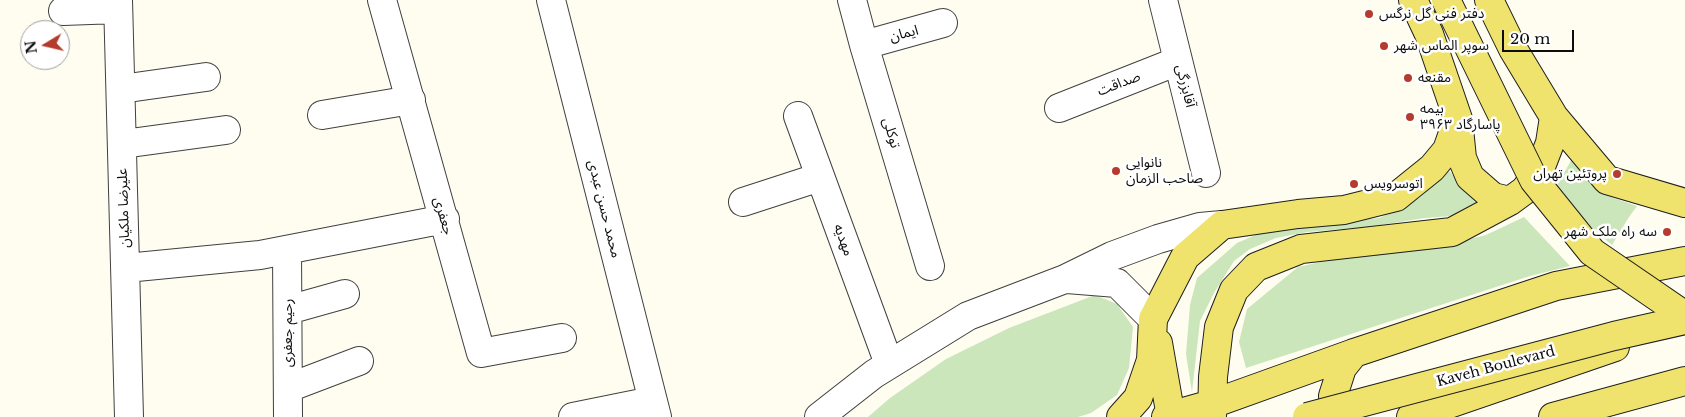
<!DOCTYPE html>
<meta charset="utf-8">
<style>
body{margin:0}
#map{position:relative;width:1685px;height:417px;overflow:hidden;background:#fefdef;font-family:"Libre Baskerville",serif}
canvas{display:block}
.north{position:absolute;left:20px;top:20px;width:50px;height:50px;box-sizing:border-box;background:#fff;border:1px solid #9e9e9e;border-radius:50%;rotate:261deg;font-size:14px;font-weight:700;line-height:20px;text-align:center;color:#0d0d0d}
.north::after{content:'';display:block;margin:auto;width:18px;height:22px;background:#b43b2e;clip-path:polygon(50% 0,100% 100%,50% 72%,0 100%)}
.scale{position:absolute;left:1502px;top:30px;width:72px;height:22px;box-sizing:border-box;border:2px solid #0d0d0d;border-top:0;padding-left:6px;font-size:15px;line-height:18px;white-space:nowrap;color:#0d0d0d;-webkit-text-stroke:4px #fff;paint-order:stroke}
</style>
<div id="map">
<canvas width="1685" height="417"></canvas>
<div class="north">N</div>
<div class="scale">20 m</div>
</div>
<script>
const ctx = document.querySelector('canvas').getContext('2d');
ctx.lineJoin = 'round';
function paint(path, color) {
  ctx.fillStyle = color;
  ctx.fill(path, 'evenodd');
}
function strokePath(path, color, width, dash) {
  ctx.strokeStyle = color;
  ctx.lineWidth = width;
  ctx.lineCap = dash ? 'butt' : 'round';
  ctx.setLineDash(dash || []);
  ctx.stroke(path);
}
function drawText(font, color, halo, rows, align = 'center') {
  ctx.font = font + ' "Libre Baskerville","Noto Sans Arabic",serif';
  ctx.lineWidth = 5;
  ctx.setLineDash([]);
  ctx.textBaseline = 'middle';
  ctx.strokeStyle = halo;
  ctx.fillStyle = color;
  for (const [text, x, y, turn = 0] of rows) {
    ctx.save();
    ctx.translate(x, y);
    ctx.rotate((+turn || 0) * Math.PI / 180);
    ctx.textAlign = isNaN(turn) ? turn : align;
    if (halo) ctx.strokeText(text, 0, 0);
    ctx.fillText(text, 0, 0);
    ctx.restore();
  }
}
paint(new Path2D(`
 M 1572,159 L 1608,196 L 1637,206 L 1629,217 L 1612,245 L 1594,230 L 1556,187 Z
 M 1446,167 L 1462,186 L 1493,203 L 1476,212 L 1452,216 L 1425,218 L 1368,227 L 1307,232 L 1276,238 L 1250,249 L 1234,261 L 1214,293 L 1200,321 L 1192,392 L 1186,354 L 1190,305 L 1197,278 L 1237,243 L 1265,231 L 1379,218 L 1405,207 L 1422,196 L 1439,179 Z
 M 1524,217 L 1570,266 L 1530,276 L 1246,368 L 1239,342 L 1247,309 L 1298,267 L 1334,259 L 1432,248 L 1486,235 Z
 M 1095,295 L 1117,304 L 1133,327 L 1129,368 L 1117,395 L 1091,413 L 1078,417 L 868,417 L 890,398 L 946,359 L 1009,328 Z`), '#cbe6bb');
const minor = new Path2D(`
 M 118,0 L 129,417
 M 382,0 L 481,353 L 562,338
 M 551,0 L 657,417
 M 852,0 L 864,45 L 930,266
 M 1163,0 L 1206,173
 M 63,11 L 118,9
 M 864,45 L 943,23
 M 121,89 L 206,77
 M 1059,108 L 1178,61
 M 322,115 L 411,100
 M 798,116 L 889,364
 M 123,144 L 226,130
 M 743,202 L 820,177
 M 287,250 L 288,417
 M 126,268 L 260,255 L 445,219
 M 1067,279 L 1117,283 L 1153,319
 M 288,310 L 345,294
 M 288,388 L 359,361
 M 573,417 L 652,401
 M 819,417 L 874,374 L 968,316 L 1065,279 L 1112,256 L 1158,239 L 1200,227 L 1222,225`);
const major = new Path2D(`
 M 1413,0 L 1429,34 L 1458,119 L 1462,158 L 1470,177 L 1493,197 L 1510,201
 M 1489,0 L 1513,49 L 1554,117 L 1607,180 L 1685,203
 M 1158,343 L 1171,417
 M 1121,417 L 1138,398 L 1151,360 L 1153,319 L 1185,257 L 1222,225 L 1298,214 L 1344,210 L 1396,197 L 1432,168 L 1447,150 L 1458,119
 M 1166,417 L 1212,404 L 1354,353 L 1556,286 L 1685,261
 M 1212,417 L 1213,377 L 1219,327 L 1234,290 L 1256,267 L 1301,249 L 1452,232 L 1510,201 L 1525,190 L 1540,169 L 1550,143 L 1554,117
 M 1338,417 L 1333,396 L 1342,368 L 1354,353
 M 1411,417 L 1615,347
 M 1553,417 L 1685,381`);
strokePath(minor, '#404040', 30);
strokePath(major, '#1e1e1e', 30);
strokePath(minor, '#fff', 28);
strokePath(major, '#efe36d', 28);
const majorBridge = new Path2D(`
 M 1446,0 L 1534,180 L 1592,252 L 1678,311 L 1685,314
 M 1307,417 L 1614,336 L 1685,320`);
strokePath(majorBridge, '#1e1e1e', 30, []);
strokePath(majorBridge, '#efe36d', 28);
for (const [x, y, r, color] of [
 [1369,14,5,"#b43b2e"],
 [1384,46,5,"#b43b2e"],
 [1408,78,5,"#b43b2e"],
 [1410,117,5,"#b43b2e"],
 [1116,171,5,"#b43b2e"],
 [1617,174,5,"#b43b2e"],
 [1354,184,5,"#b43b2e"],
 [1667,232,5,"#b43b2e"]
]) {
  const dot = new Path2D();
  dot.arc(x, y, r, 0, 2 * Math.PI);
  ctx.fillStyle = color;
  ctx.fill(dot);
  strokePath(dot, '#fff', 2);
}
drawText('14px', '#0d0d0d', '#fff', [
 ["دفتر فنی گل نرگس",1379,14],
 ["سوپر الماس شهر",1394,46],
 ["مقنعه",1418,78],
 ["بیمه",1420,109],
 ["پاسارگاد ۳۹۶۳",1420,125],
 ["نانوایی",1126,163],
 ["صاحب الزمان",1126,179],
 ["پروتئین تهران",1607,174,"right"],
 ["اتوسرویس",1364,184],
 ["سه راه ملک شهر",1657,232,"right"]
], 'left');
drawText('14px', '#0d0d0d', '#fff', [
 ["ایمان",904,34,-15],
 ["صداقت",1119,84,-21],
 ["آقابزرگی",1185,86,76],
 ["توکلی",891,133,73],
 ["علیرضا ملکیان",124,208,-92],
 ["محمد حسن عبدی",604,209,76],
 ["جعفری",443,216,74],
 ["مهدیه",843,240,70],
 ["رحیم جعفری",288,333,-90],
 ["Kaveh Boulevard",1496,367,-15]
]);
</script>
